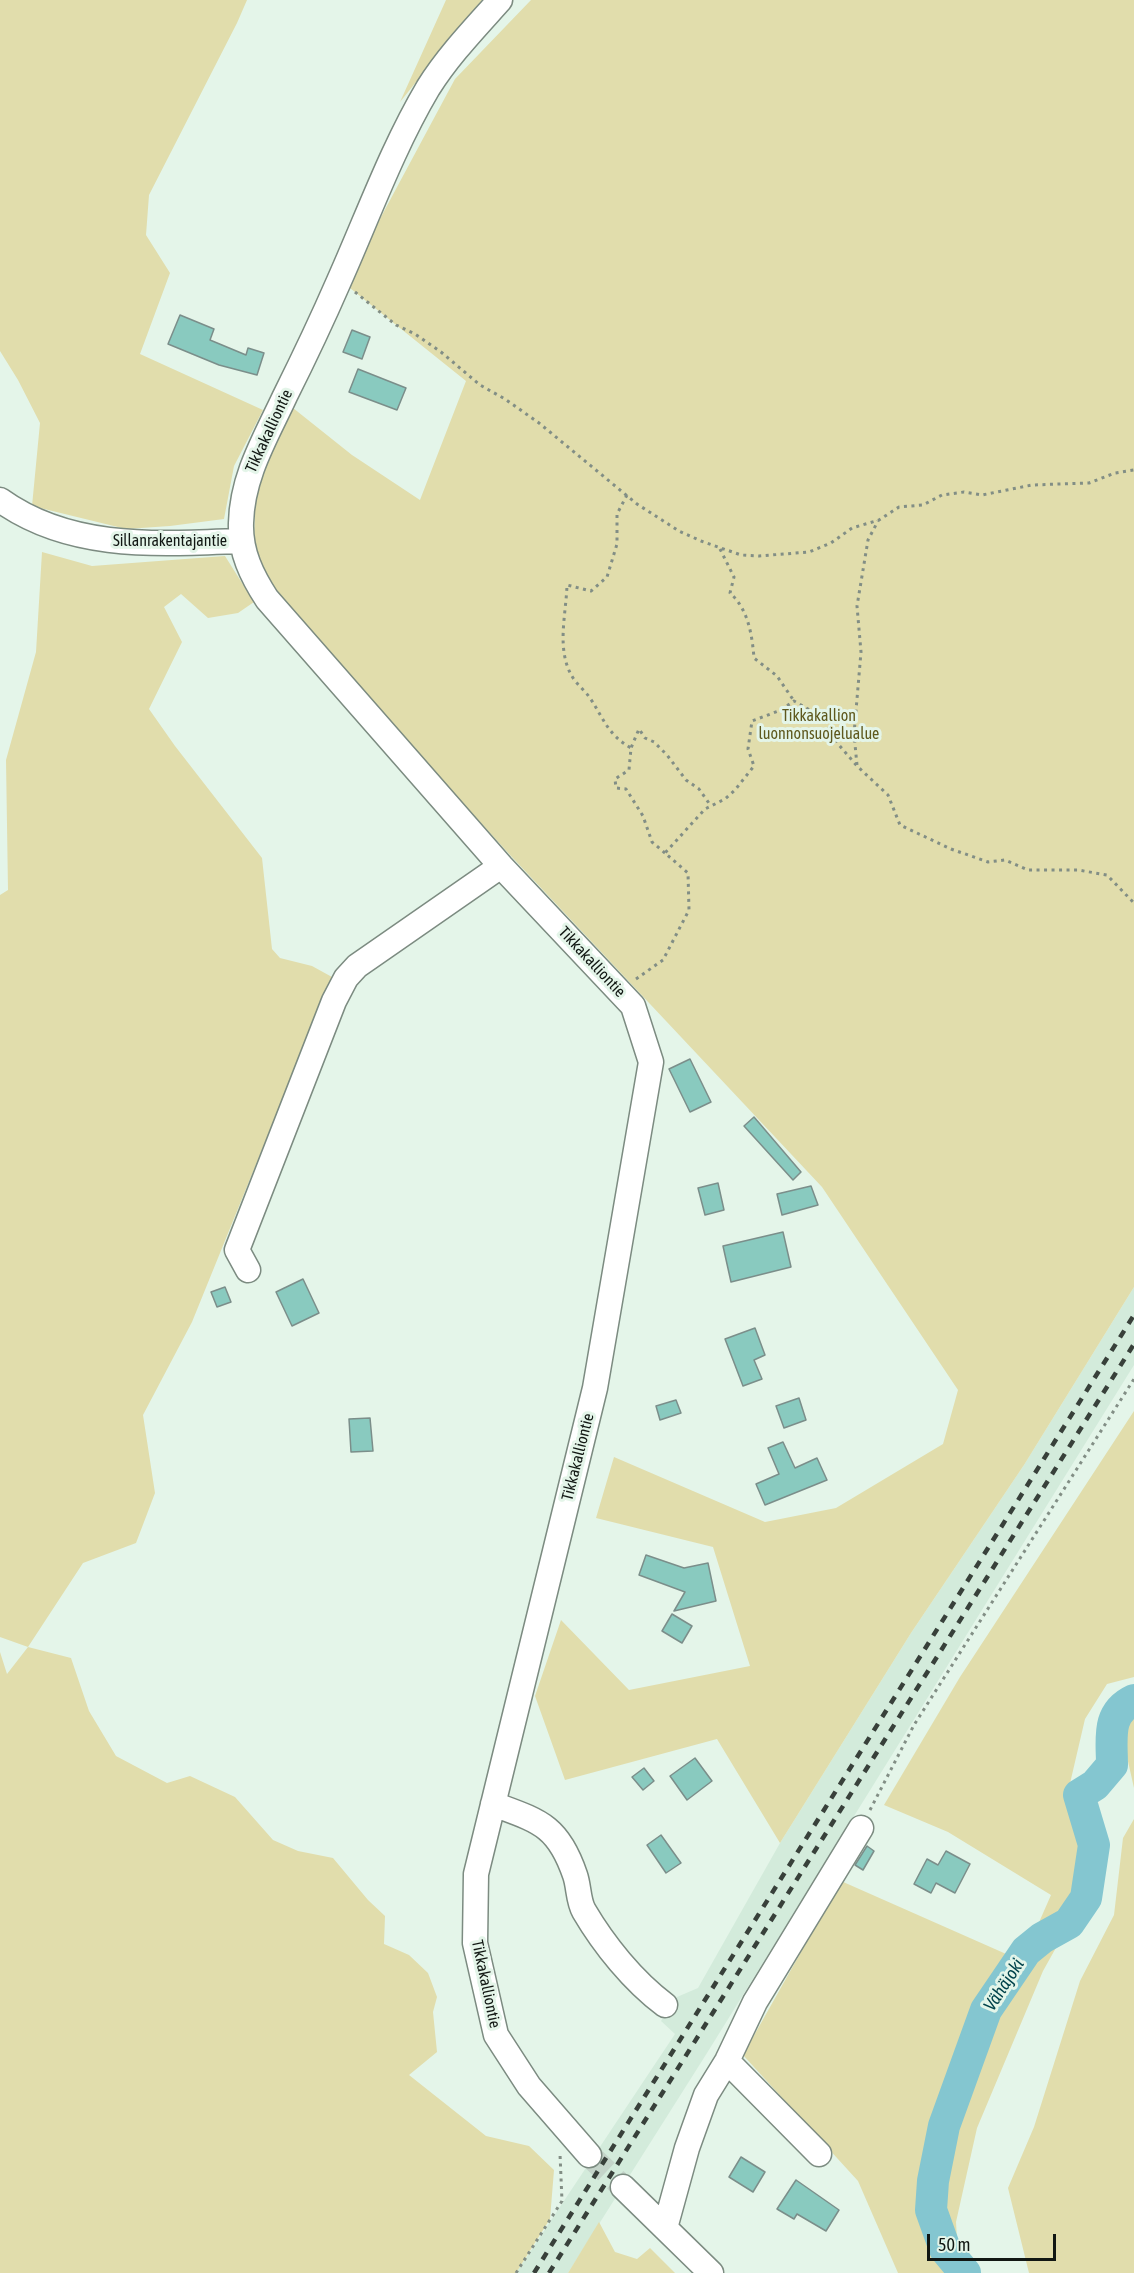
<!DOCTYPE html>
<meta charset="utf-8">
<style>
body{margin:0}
#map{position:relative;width:1134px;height:2273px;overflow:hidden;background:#e4f5e9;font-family:"Asap Condensed",sans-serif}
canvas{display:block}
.scale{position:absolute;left:927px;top:2234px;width:129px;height:27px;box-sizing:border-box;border:3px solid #111713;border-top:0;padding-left:8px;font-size:18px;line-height:21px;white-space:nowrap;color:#111713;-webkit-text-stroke:4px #e4f5e9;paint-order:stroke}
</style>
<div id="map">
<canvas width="1134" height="2273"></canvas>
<div class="scale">50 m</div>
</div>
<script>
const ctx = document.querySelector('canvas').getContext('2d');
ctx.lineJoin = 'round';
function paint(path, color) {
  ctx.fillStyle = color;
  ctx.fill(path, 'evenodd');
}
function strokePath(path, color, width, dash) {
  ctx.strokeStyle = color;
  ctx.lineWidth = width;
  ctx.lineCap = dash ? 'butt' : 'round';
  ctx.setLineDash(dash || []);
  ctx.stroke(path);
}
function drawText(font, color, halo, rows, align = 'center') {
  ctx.font = font + ' "Asap Condensed",sans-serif';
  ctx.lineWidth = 6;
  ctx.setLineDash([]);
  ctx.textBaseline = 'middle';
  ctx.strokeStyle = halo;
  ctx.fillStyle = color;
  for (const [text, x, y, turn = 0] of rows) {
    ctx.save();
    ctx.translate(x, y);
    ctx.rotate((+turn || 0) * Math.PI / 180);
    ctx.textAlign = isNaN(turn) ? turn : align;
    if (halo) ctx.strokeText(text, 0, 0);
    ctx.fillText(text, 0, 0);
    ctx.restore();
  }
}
paint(new Path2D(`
 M 1134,1287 L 1134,1365 L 707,2053 L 568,2273 L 516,2273 L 675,2034 L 661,2021 L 677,1997 L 698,1988 L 780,1843 L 911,1633 L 1024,1465 Z`), '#d3ebdb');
paint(new Path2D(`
 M 0,0 L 247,0 L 237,23 L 149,195 L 146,235 L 170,273 L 140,354 L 263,410 L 234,466 L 224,519 L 170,526 L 126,529 L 32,506 L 40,423 L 18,380 L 0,351 Z
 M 446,0 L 482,0 L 400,102 Z
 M 531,0 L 1134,0 L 1134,1287 L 1024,1465 L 911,1633 L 780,1843 L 717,1739 L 565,1780 L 535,1696 L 561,1620 L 629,1690 L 750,1666 L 713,1547 L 596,1518 L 614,1457 L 765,1522 L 836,1508 L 943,1444 L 958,1390 L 822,1187 L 510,855 L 276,597 L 261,572 L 254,541 L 255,509 L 259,479 L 288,404 L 352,455 L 420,500 L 466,381 L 345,284 L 455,79 Z
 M 42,552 L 92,566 L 225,556 L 254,602 L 238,613 L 208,618 L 181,594 L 164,607 L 182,642 L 149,709 L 175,746 L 262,858 L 272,949 L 280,958 L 312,966 L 332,977 L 192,1322 L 143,1415 L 155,1493 L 136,1543 L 83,1563 L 28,1647 L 71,1658 L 89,1711 L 116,1756 L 167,1783 L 190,1776 L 235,1797 L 273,1840 L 298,1851 L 333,1858 L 368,1900 L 385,1916 L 384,1944 L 409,1955 L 428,1973 L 437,1997 L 433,2012 L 437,2052 L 409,2075 L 486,2136 L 529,2146 L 554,2170 L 550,2219 L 516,2273 L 0,2273 L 0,1652 L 7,1674 L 28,1647 L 0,1637 L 0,895 L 8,890 L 6,760 L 36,652 Z
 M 1134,1411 L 1134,1677 L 1107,1684 L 1085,1719 L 1068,1792 L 1102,1829 L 1082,1901 L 1043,1971 L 977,2128 L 956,2222 L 959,2273 L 898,2273 L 858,2181 L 743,2055 L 841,1881 L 1022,1961 L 1051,1895 L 948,1832 L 884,1805 L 960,1677 Z
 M 1134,1711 L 1134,1788 L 1125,1748 L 1127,1715 Z
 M 1134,1819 L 1134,2273 L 1029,2273 L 1008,2188 L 1034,2127 L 1080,1981 L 1114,1915 L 1123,1838 Z
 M 599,2222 L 615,2252 L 637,2259 L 650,2248 L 675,2273 L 568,2273 Z`), '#e1ddac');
strokePath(new Path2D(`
 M 965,2273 L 945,2249 L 931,2210 L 933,2181 L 944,2126 L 986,2010 L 1026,1951 L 1042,1938 L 1069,1923 L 1086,1898 L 1094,1845 L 1079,1795 L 1095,1785 L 1112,1765 C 1112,1739 1106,1713 1134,1700`), '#84c6d0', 32);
const building = new Path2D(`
 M 180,315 L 214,329 L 210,340 L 246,355 L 248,348 L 264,353 L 257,375 L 219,365 L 168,344 Z
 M 352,330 L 370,337 L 362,359 L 343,352 Z
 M 358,369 L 406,388 L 397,410 L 349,392 Z
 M 690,1059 L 711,1102 L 690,1112 L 669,1069 Z
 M 754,1117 L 801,1172 L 793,1180 L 744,1126 Z
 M 718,1183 L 724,1210 L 705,1215 L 698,1188 Z
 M 811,1186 L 818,1205 L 782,1215 L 777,1194 Z
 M 783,1232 L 791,1267 L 731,1282 L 723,1246 Z
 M 303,1279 L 319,1313 L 292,1326 L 276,1292 Z
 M 225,1287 L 231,1302 L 217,1307 L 211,1292 Z
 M 755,1328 L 765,1355 L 754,1360 L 762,1379 L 743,1386 L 725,1339 Z
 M 799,1398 L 806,1420 L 784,1428 L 776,1406 Z
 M 676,1400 L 681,1413 L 660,1420 L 656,1406 Z
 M 370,1418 L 373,1451 L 351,1452 L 349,1419 Z
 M 783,1442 L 795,1468 L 817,1458 L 827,1480 L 765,1505 L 756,1484 L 779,1474 L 768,1448 Z
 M 646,1555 L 684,1568 L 708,1563 L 716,1601 L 674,1611 L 685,1592 L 639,1575 Z
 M 672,1614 L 692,1626 L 682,1643 L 662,1631 Z
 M 695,1758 L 712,1781 L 687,1800 L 670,1776 Z
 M 644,1768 L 654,1781 L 643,1790 L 632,1777 Z
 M 661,1835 L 681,1863 L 666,1873 L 647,1845 Z
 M 867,1846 L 874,1851 L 863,1870 L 855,1865 Z
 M 946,1851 L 970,1864 L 955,1893 L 936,1883 L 931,1893 L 914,1884 L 927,1859 L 938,1865 Z
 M 741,2157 L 765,2172 L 753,2192 L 729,2177 Z
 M 796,2180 L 839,2210 L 826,2231 L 797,2214 L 794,2219 L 777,2209 Z`);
paint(building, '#89cabf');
strokePath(building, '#7b8e8a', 1.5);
strokePath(new Path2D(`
 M 589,2155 L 623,2187`), '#c4d4c9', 24, [24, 12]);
const minor = new Path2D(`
 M 500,0 C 475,28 448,56 428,88 C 392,149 368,216 339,281 C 322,320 304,358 285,396 C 266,437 242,476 241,523 C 240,552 252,576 267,599 L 501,866 L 633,1006 L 651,1062 L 595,1388 L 476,1874 L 475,1943 L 496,2035 L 529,2086 L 589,2155
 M 0,500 C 71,551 159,544 241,541
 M 248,1270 L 237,1250 L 334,1001 L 346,978 L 357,966 L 501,866
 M 493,1804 C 539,1821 558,1825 575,1875 C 579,1886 578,1901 584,1911 C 604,1945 633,1981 665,2005
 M 727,2061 L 819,2154
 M 623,2187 L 711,2273
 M 665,2228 L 687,2148 L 706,2095 L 727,2061 L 755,2002 L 861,1828`);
strokePath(minor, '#7c8b81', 27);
strokePath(new Path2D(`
 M 355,292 L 396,325 L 415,334 L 441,352 L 480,385 L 505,399 L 539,423 L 637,504 L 679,531 L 701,541 L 741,555 L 759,556 L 809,552 L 831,543 L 852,528 L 879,520 L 899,507 L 923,505 L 942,495 L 964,492 L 982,495 L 1032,485 L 1089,483 L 1115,473 L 1134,470
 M 627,495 L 617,514 L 617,544 L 607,577 L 591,591 L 567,585 C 566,617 555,653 575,681 C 580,687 586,692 590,698 C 604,719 607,734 631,748
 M 720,549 L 734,577 L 730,593 C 748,609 752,634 754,658 L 777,676 L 794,701
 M 857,765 L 854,734 L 861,652 L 857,606 L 868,540 L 878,521
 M 665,853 L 652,842 L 643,816 L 626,789 L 616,788 L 615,779 L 629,770 L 631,748 L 639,729 L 645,738 L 654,742 L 667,755 L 686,780 L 699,789 L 711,806
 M 636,979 L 663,960 L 689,910 L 688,873 L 665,853 L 705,809 L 725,799 L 735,790 L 754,766 L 748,749 L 752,721 L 781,710 L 794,701 L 824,718 L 839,745 L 857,766 L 888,795 L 900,825 L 951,849 L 988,862 L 1005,860 L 1028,870 L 1078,870 L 1107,875 L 1133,902
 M 870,1810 L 914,1725 L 1134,1379
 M 516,2273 L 562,2201 L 560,2154`), '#828e85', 3, [3, 4.5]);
strokePath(minor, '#fff', 24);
strokePath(new Path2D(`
 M 534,2273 L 1134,1315
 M 549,2273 L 1134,1344`), '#38403a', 4.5, [8, 8]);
drawText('16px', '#111713', '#e4f5e9', [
 ["Tikkakalliontie",269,431,-65],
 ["Sillanrakentajantie",170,541],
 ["Tikkakalliontie",592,962,47],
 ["Tikkakalliontie",578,1457,-76],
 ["Tikkakalliontie",486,1984,78]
]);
drawText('16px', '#5e581d', '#e4f5e9', [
 ["Tikkakallion",819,716],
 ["luonnonsuojelualue",819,734]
]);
drawText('italic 18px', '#02434b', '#e4f5e9', [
 ["Vähäjoki",1004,1985,-57]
]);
</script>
